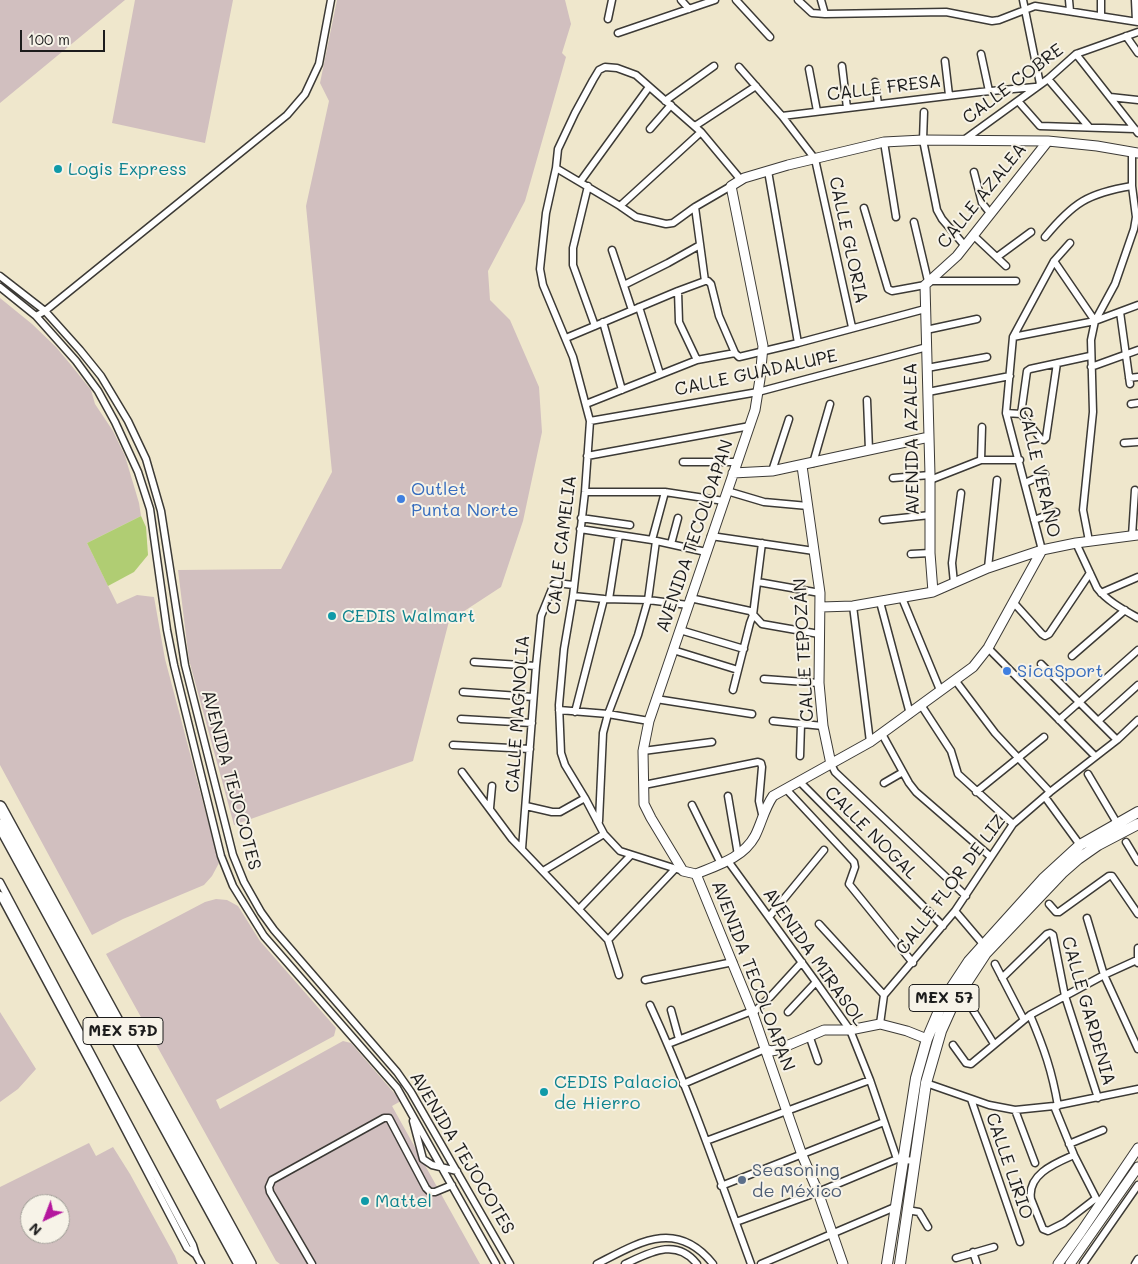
<!DOCTYPE html>
<meta charset="utf-8">
<style>
body{margin:0}
#map{position:relative;width:1138px;height:1264px;overflow:hidden;background:#efe7cc;font-family:Mali,sans-serif}
canvas{display:block}
.north{position:absolute;left:20px;top:1194px;width:50px;height:50px;box-sizing:border-box;background:#f7f3e8;border:1px solid #9f9d96;border-radius:50%;rotate:223deg;font-size:14px;font-weight:700;line-height:20px;text-align:center;color:#1c1c1c}
.north::after{content:'';display:block;margin:auto;width:18px;height:22px;background:#b5179e;clip-path:polygon(50% 0,100% 100%,50% 72%,0 100%)}
.scale{position:absolute;left:20px;top:30px;width:85px;height:22px;box-sizing:border-box;border:2px solid #1c1c1c;border-top:0;padding-left:6px;font-size:15px;line-height:18px;white-space:nowrap;color:#1c1c1c;-webkit-text-stroke:4px #f7f3e8;paint-order:stroke}
</style>
<div id="map">
<canvas width="1138" height="1264"></canvas>
<div class="north">N</div>
<div class="scale">100 m</div>
</div>
<script>
const ctx = document.querySelector('canvas').getContext('2d');
ctx.lineJoin = 'round';
function paint(path, color) {
  ctx.fillStyle = color;
  ctx.fill(path, 'evenodd');
}
function strokePath(path, color, width, dash) {
  ctx.strokeStyle = color;
  ctx.lineWidth = width;
  ctx.lineCap = dash ? 'butt' : 'round';
  ctx.setLineDash(dash || []);
  ctx.stroke(path);
}
function drawText(font, color, halo, rows, align = 'center') {
  ctx.font = font + ' Mali,sans-serif';
  ctx.lineWidth = 4;
  ctx.setLineDash([]);
  ctx.textBaseline = 'middle';
  ctx.strokeStyle = halo;
  ctx.fillStyle = color;
  for (const [text, x, y, turn = 0] of rows) {
    ctx.save();
    ctx.translate(x, y);
    ctx.rotate((+turn || 0) * Math.PI / 180);
    ctx.textAlign = isNaN(turn) ? turn : align;
    if (halo) ctx.strokeText(text, 0, 0);
    ctx.fillText(text, 0, 0);
    ctx.restore();
  }
}
paint(new Path2D(`
 M 0,0 L 125,0 L 0,103 Z
 M 135,0 L 233,0 L 205,143 L 112,123 Z
 M 337,0 L 565,0 L 571,24 L 562,53 L 566,57 L 525,201 L 488,271 L 490,300 L 510,320 L 539,387 L 542,432 L 523,521 L 501,587 L 449,621 L 413,761 L 234,825 L 189,660 L 178,570 L 281,569 L 332,472 L 306,206 L 329,101 L 320,83 Z
 M 0,298 L 32,324 L 56,347 L 71,365 L 91,390 L 95,404 L 113,431 L 125,456 L 139,503 L 141,516 L 87,543 L 117,604 L 137,595 L 154,597 L 165,659 L 219,863 L 212,876 L 204,885 L 123,919 L 92,935 L 0,765 Z
 M 216,899 L 227,900 L 238,906 L 260,941 L 336,1028 L 334,1036 L 216,1100 L 220,1109 L 343,1041 L 351,1043 L 401,1101 L 392,1106 L 480,1264 L 280,1264 L 276,1261 L 106,954 L 205,902 Z
 M 0,1012 L 36,1069 L 18,1089 L 0,1102 Z
 M 89,1143 L 96,1156 L 113,1147 L 130,1174 L 175,1256 L 178,1264 L 0,1264 L 0,1187 ZM 30,1204 L 60,1204 L 60,1234 L 30,1234 Z`), '#d1bfbf');
paint(new Path2D(`
 M 141,516 L 146,527 L 148,555 L 134,572 L 108,586 L 87,543 Z`), '#b0cd73');
const street = new Path2D(`
 M 681,0 L 689,9
 M 736,0 L 770,37
 M 798,0 L 812,13 L 825,14 L 946,12 L 992,21 L 999,20 L 1035,6 L 1138,22
 M 821,0 L 825,14
 M 1023,0 L 1040,84
 M 1069,0 L 1070,11
 M 1101,0 L 1101,16
 M 1135,0 L 1136,21
 M 608,19 L 612,0
 M 618,33 L 715,0
 M 1126,36 L 1138,53
 M 981,54 L 989,91
 M 1076,54 L 1138,133
 M 945,61 L 949,95
 M 842,66 L 847,108
 M 739,67 L 782,116 L 815,159 L 852,327
 M 809,69 L 817,111
 M 1048,79 L 1089,127
 M 875,82 L 878,104
 M 1110,97 L 1138,100
 M 665,101 L 714,66
 M 1018,101 L 1040,126 L 1135,129
 M 924,112 L 923,140 L 937,210 L 942,219 L 965,246
 M 782,116 L 980,92 L 1035,87
 M 695,126 L 756,86
 M 650,129 L 671,105
 M 964,140 L 1048,79 L 1076,54 L 1138,32
 M 884,142 L 896,217
 M 556,168 L 620,206 L 636,217 L 666,224 L 673,223 L 695,207 L 731,186
 M 768,171 L 798,343
 M 974,172 L 982,203 L 990,213
 M 580,182 L 649,87
 M 588,186 L 573,248 L 573,265 L 595,326
 M 620,206 L 701,132
 M 695,207 L 705,281 L 708,281 L 711,284 L 719,316 L 735,353 L 739,357 L 798,343 L 925,309
 M 864,208 L 888,289 L 892,291 L 925,285
 M 914,222 L 928,281 L 1016,281
 M 973,235 L 1006,266
 M 1045,237 C 1073,203 1088,193 1132,186
 M 612,250 L 632,310
 M 997,257 L 1031,232
 M 1054,261 L 1095,321
 M 0,276 L 45,311 L 80,350 L 101,376 L 128,421 L 146,459 L 161,511 L 185,665 L 233,855 L 244,882 L 261,912 L 274,930 L 397,1072 L 411,1092 L 510,1264
 M 624,285 L 668,263 L 700,245
 M 0,287 L 36,316 L 76,361 L 98,391 L 115,422 L 138,472 L 150,509 L 167,630 L 174,665 L 221,856 L 233,886 L 264,936 L 397,1088 L 496,1264
 M 678,291 L 679,322 L 697,360
 M 639,307 L 660,374
 M 1120,312 L 1130,384
 M 36,316 L 45,311 L 287,115 L 305,94 L 319,64 L 331,0
 M 603,322 L 622,390
 M 926,330 L 977,319
 M 1013,337 L 1095,321 L 1138,305
 M 566,338 L 678,291 L 705,281
 M 1091,367 L 1138,350
 M 927,368 L 987,357
 M 1129,378 L 1138,377
 M 928,392 L 1010,376
 M 867,400 L 869,450
 M 586,404 L 697,360 L 735,353
 M 1131,404 L 1138,403
 M 1006,413 L 1021,414 L 1041,439 L 1044,440 L 1046,438 L 1057,363
 M 1021,414 L 1027,371 L 1030,369 L 1090,356
 M 590,421 L 758,392 L 927,347
 M 1124,443 L 1138,442
 M 587,456 L 750,426
 M 981,460 L 982,427
 M 683,462 L 737,462
 M 813,463 L 830,404
 M 772,471 L 789,419
 M 893,478 L 930,475
 M 930,480 L 981,460 L 1020,460
 M 1025,483 L 1045,474
 M 727,491 L 764,502 L 808,506
 M 585,492 L 665,492 L 724,501
 M 581,518 L 630,525
 M 883,520 L 930,515
 M 1034,520 L 1056,512
 M 580,529 L 652,540 L 706,552
 M 711,536 L 814,551
 M 1132,536 L 1135,490
 M 652,540 L 665,492
 M 1089,541 L 1083,510 L 1093,412 L 1091,340 L 1095,321 L 1115,284 L 1134,229 L 1136,217 L 1132,186 L 1132,152
 M 1076,543 L 1097,588 C 1107,601 1124,610 1138,618
 M 671,544 L 678,518
 M 1042,550 L 1006,413 L 1013,337 L 1054,261 L 1070,243
 M 911,554 L 930,553
 M 988,568 L 997,480
 M 758,582 L 820,593
 M 954,583 L 952,563 L 961,493
 M 1101,593 L 1138,577
 M 573,596 L 604,599 L 648,600 L 688,605
 M 690,598 L 750,611 L 762,624 L 819,634
 M 902,598 L 940,690
 M 609,599 L 619,535
 M 880,602 L 910,714
 M 1014,603 L 1042,634 L 1045,636 L 1049,634 L 1090,573
 M 853,606 L 870,742
 M 680,630 L 744,649
 M 988,648 L 1095,756
 M 673,650 L 738,670
 M 1072,656 L 1125,610
 M 474,662 L 536,666
 M 1041,664 L 1117,740
 M 764,679 L 819,683
 M 955,680 L 995,733 L 1050,792
 M 733,690 L 750,623 L 753,615 L 762,543
 M 463,692 L 533,697
 M 656,699 L 752,714
 M 921,705 L 951,751 L 958,774 L 1013,824
 M 559,710 L 608,714 L 649,721
 M 575,712 L 604,599
 M 461,719 L 532,723
 M 1059,720 L 1138,650
 M 773,721 L 823,726
 M 1098,721 L 1138,685
 M 882,734 L 909,783 L 916,792 L 991,857
 M 453,745 L 530,749
 M 643,751 L 712,742
 M 800,756 L 801,724
 M 831,764 L 835,772 L 966,896
 M 462,772 L 512,839 L 608,940 L 619,975
 M 1088,774 L 1117,823
 M 799,781 L 943,926
 M 884,783 L 903,772
 M 644,785 L 758,762 L 761,763 L 762,767 L 759,801 L 762,814
 M 786,789 L 854,862 L 855,867 L 849,884 L 913,963
 M 976,792 L 1044,737
 M 728,796 L 738,855
 M 1045,797 L 1080,845
 M 692,805 L 721,864
 M 526,806 L 552,812 L 560,812 L 585,798
 M 490,808 L 492,786
 M 599,821 L 603,733 L 608,714 L 638,635 L 648,600 L 656,541
 M 1126,842 L 1138,862
 M 522,849 L 536,666 L 541,616 L 554,584 L 557,583 L 573,585
 M 728,861 L 816,982 L 850,1030 L 870,1080 L 897,1159
 M 543,871 L 604,834
 M 683,871 L 620,851 L 604,834 L 585,798 L 565,765 L 561,753 L 559,705 L 564,649 L 573,596 L 585,492 L 590,421 L 573,357 L 543,285 L 540,269 L 546,213 L 556,168 L 558,149 L 575,113 L 593,80 L 599,70 L 605,67 L 617,68 L 636,75 L 701,132 L 741,180
 M 0,882 L 193,1245 L 196,1255 L 201,1264
 M 0,895 L 93,1068 L 187,1248 L 196,1255
 M 1049,904 L 1056,912 L 1059,912 L 1109,876 L 1112,876 L 1138,914
 M 580,908 L 631,855
 M 955,911 L 983,944
 M 769,917 L 824,850
 M 1087,918 L 1104,975 L 1138,1049
 M 819,924 L 884,995
 M 608,940 L 675,869
 M 1138,948 L 1138,963
 M 995,964 L 1024,1020
 M 1002,978 L 1047,934 L 1050,933 L 1053,935 L 1065,996 L 1098,1098
 M 645,980 L 733,962
 M 968,1002 L 994,1044
 M 650,1005 C 689,1089 719,1177 751,1264
 M 671,1010 L 679,1039
 M 788,1012 L 816,982
 M 753,1013 L 771,996 L 802,962
 M 1030,1015 C 1044,1048 1052,1071 1058,1106
 M 880,1024 L 884,995 L 955,911 L 1013,824 L 1050,792 L 1117,740 L 1138,720
 M 809,1035 L 818,1061
 M 668,1044 L 752,1011
 M 953,1045 L 966,1063 L 971,1064 L 1030,1015 L 1104,975 L 1137,960
 M 926,1083 L 989,1105 L 1015,1110 L 1054,1106 L 1138,1089
 M 683,1084 L 765,1049
 M 971,1099 L 1020,1242
 M 1054,1106 L 1074,1155 L 1097,1200
 M 1015,1110 L 1035,1163
 M 413,1121 L 423,1159 L 432,1165 L 457,1171
 M 706,1141 L 870,1080
 M 1069,1144 L 1103,1130
 M 1074,1155 C 1056,1163 1027,1174 1031,1199 L 1043,1229 L 1048,1231 L 1064,1223 L 1095,1199
 M 721,1186 L 884,1122
 M 907,1210 L 919,1212 L 928,1227
 M 736,1222 L 818,1192 L 897,1159 L 914,1161
 M 973,1252 L 977,1264
 M 956,1258 L 994,1247
 M 312,1264 L 270,1192 L 269,1187 L 272,1180 L 384,1118 L 389,1118 L 426,1188 L 430,1192 L 435,1192 L 452,1185
 M 597,1264 C 638,1243 676,1218 713,1264
 M 625,1264 C 649,1253 676,1237 697,1264
 M 761,1264 L 895,1207
 M 1083,1264 L 1138,1185
 M 1135,1264 L 1138,1259`);
const secondary = new Path2D(`
 M 802,466 L 820,593 L 819,683 L 823,726 L 831,764
 M 733,473 L 772,471 L 929,437
 M 933,592 L 930,553 L 930,475 L 925,285 L 957,256 L 1048,141
 M 821,607 L 853,606 L 933,592 L 988,568 L 1042,550 L 1076,543 L 1138,535
 M 696,874 L 683,871 L 651,818 L 644,804 L 643,751 L 649,721 L 755,410 L 760,379 L 763,346 L 731,186 L 744,178 L 788,165 L 884,142 L 923,140 L 1048,141 L 1097,146 L 1138,153
 M 696,874 C 718,865 743,858 755,836 C 762,822 764,809 773,796 L 870,742 L 973,667 L 988,648 L 1042,550
 M 696,874 L 752,1011 L 802,1155 L 818,1192 L 843,1264
 M 765,1049 L 771,1051 L 777,1050 L 824,1030 L 850,1030 L 880,1024 L 907,1031 L 927,1039
 M 1058,1264 L 1081,1232 L 1138,1148
 M 1070,1264 L 1138,1167`);
const primary = new Path2D(`
 M 887,1264 L 916,1078 L 927,1039 L 944,999 L 969,961 L 1043,879 L 1080,845 L 1138,812
 M 900,1264 L 926,1083 L 941,1031 L 954,1002 L 986,953 L 1062,873 L 1078,859 L 1098,845 L 1138,824`);
const highway = new Path2D(`
 M 0,807 L 250,1264
 M 0,825 L 240,1264`);
strokePath(street, '#3c3a36', 9);
strokePath(secondary, '#3c3a36', 11);
strokePath(primary, '#3c3a36', 12);
strokePath(highway, '#3c3a36', 14);
strokePath(street, '#fff', 6);
strokePath(secondary, '#fff', 9);
strokePath(primary, '#fff', 10);
strokePath(highway, '#fff', 11);
for (const [x, y, r, color] of [
 [58,169,5,"#0f9aa8"],
 [401,499,5,"#3f7fe0"],
 [332,616,5,"#0f9aa8"],
 [1007,671,5,"#3f7fe0"],
 [544,1092,5,"#0f9aa8"],
 [742,1180,5,"#5c6f8a"],
 [365,1201,5,"#0f9aa8"]
]) {
  const dot = new Path2D();
  dot.arc(x, y, r, 0, 2 * Math.PI);
  ctx.fillStyle = color;
  ctx.fill(dot);
  strokePath(dot, '#f7f3e8', 2);
}
for (const [x, y, w] of [
 [944,998,70],
 [123,1031,80]
]) {
  const box = new Path2D();
  box.roundRect(x - w / 2, y - 13.5, w, 27, 4);
  ctx.fillStyle = '#f7f3e8';
  ctx.fill(box);
  strokePath(box, '#1c1c1c', 1);
}
drawText('bold 16px', '#1c1c1c', null, [
 ["MEX 57",944,998],
 ["MEX 57D",123,1031]
]);
drawText('18px', '#1c1c1c', '#f7f3e8', [
 ["CALLE COBRE",1013,84,-37],
 ["CALLE FRESA",884,88,-7],
 ["CALLE AZALEA",982,196,-51],
 ["CALLE GLORIA",848,240,78],
 ["CALLE GUADALUPE",756,373,-12],
 ["AVENIDA AZALEA",912,439,-91],
 ["CALLE VERANO",1039,472,77],
 ["AVENIDA TECOLOAPAN",695,536,-71],
 ["CALLE CAMELIA",562,545,-83],
 ["CALLE TEPOZÁN",804,650,-93],
 ["CALLE MAGNOLIA",518,714,-86],
 ["AVENIDA TEJOCOTES",231,780,75],
 ["CALLE NOGAL",871,833,45],
 ["CALLE FLOR DE LIZ",951,885,-53],
 ["AVENIDA MIRASOL",814,957,55],
 ["AVENIDA TECOLOAPAN",753,976,69],
 ["CALLE GARDENIA",1088,1011,74],
 ["AVENIDA TEJOCOTES",462,1153,59],
 ["CALLE LIRIO",1009,1166,71]
]);
drawText('18px', '#0d838f', '#f7f3e8', [
 ["Logis Express",68,169],
 ["CEDIS Walmart",342,616],
 ["CEDIS Palacio",554,1082],
 ["de Hierro",554,1103],
 ["Mattel",375,1201]
], 'left');
drawText('18px', '#366cbe', '#f7f3e8', [
 ["Outlet",411,489],
 ["Punta Norte",411,510],
 ["SicaSport",1017,671]
], 'left');
drawText('18px', '#4e5e75', '#f7f3e8', [
 ["Seasoning",752,1170],
 ["de México",752,1191]
], 'left');
</script>
